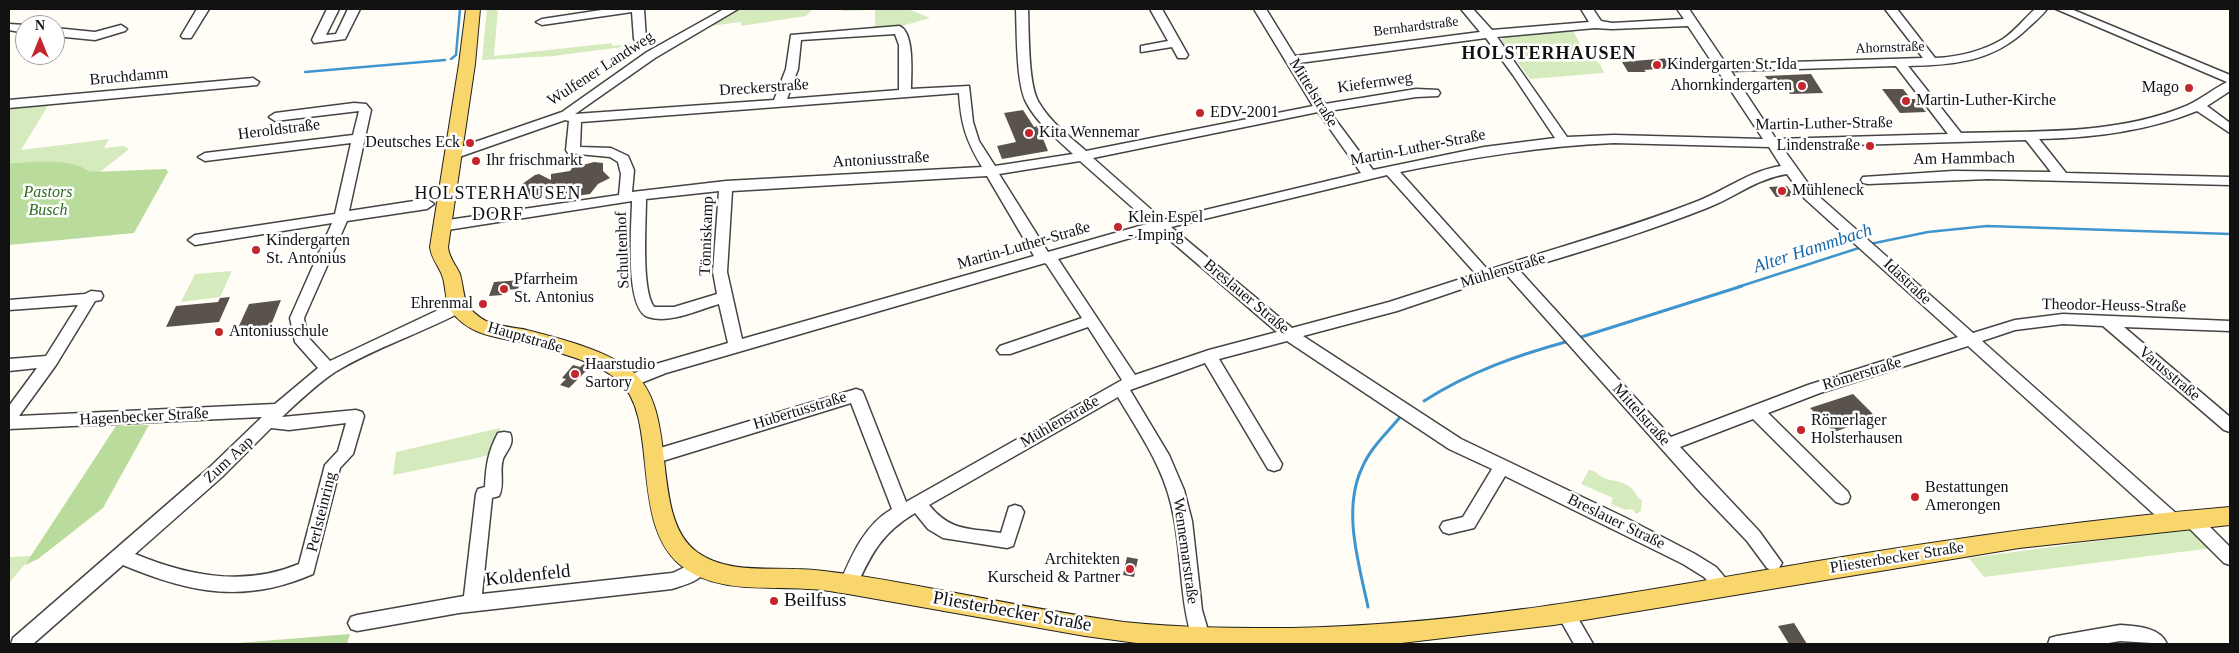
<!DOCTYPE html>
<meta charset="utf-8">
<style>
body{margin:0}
#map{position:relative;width:2239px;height:653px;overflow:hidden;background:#fffdf5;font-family:"Times New Roman",serif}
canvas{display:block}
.frame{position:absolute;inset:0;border:10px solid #111;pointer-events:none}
.north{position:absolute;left:15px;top:15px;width:50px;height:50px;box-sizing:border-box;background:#fff;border:1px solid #a0a0a0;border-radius:50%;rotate:0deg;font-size:14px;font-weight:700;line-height:20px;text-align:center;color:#111}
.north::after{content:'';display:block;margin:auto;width:18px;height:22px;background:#c4262e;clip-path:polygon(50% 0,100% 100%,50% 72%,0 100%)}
</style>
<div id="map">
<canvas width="2239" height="653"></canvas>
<div class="frame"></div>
<div class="north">N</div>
</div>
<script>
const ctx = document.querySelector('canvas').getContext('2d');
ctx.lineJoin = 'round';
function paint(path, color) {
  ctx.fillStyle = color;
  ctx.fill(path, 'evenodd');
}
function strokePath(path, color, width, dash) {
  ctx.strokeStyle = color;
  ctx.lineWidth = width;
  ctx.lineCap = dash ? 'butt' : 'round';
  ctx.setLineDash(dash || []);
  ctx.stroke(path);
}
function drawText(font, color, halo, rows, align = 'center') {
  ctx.font = font + ' "Times New Roman",serif';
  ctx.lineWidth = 5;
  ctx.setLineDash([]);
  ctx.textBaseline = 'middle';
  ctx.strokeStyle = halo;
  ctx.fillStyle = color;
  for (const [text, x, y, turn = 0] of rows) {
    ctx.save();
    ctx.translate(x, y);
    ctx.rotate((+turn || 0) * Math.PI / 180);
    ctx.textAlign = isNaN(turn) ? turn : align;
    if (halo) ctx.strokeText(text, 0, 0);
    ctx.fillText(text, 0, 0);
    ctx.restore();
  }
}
paint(new Path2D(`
 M 487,9 L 498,9 L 494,56 L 612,43 L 612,46 L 632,43 L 637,40 L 637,45 L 554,56 L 482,60 Z
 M 741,9 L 813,9 L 806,16 L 741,26 L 741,22 L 709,26 Z
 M 843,9 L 908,9 L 930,18 L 898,27 L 875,29 L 875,10 L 842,11 Z
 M 1573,31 L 1585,53 L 1600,64 L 1604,73 L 1530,79 L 1501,40 L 1506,36 Z
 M 49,104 L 21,150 L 109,139 L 104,148 L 123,146 L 128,148 L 128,150 L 100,172 L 91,172 C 70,157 33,163 9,163 L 9,108 Z
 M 232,271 L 220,297 L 181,302 L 195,274 Z
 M 500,428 L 501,441 L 490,454 L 482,457 L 393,475 L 396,452 Z
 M 1589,470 C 1596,471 1598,475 1604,478 C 1613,482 1623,480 1631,488 C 1636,492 1636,498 1642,500 L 1641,511 L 1636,514 L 1632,509 L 1626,510 L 1611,504 L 1613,498 L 1581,484 Z
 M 2187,529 L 2193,531 L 2212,548 L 1984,577 L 1969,558 Z
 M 32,556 L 9,583 L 9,557 Z`), '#d5ebbd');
paint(new Path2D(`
 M 9,163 C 33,162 71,157 91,172 L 166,169 L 168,172 L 134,233 L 9,245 Z
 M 149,425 L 103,508 L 38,559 L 25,565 L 116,426 Z
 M 350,634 L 347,644 L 225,644 Z`), '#b9dc9c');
strokePath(new Path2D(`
 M 451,59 L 456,55 L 460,9
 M 305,72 L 445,60
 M 1870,244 L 1928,232 L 1987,226 L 2230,234
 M 1738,287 L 1862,247`), '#3f96cf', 2.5);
strokePath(new Path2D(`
 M 1578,338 L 1742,286
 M 1424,401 C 1469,372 1518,355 1569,341
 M 1368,607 C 1359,564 1342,510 1362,468 C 1370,448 1388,432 1401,416`), '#3f96cf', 3);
paint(new Path2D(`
 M 1681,57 L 1688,67 L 1644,70 L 1646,72 L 1628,72 L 1622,62 Z
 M 1811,74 L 1823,93 L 1790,94 L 1783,84 L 1771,84 L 1765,76 Z
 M 1882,89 L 1903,89 L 1911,99 L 1915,99 L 1926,112 L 1900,113 Z
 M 1023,110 L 1034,127 L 1038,126 L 1048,151 L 1002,159 L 997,146 L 1016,142 L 1004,113 Z
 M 594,162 L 603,163 L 603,171 L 610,178 L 598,184 L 590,194 L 568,197 L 568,193 L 528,201 L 528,198 L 521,195 L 522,184 L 535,175 L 539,174 L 551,180 L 551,174 L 570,171 L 572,168 Z
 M 1787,186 L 1794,196 L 1776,197 L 1769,187 Z
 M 521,280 L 518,289 L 504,290 L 503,295 L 489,296 L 494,282 Z
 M 230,297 L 219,322 L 166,327 L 176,306 L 218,302 L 220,298 Z
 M 281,300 L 271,325 L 238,328 L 249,304 Z
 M 585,363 L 589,368 L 569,388 L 560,385 L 566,379 L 562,378 L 573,365 L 580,367 Z
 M 1853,394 L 1876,417 L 1834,432 L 1810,408 Z
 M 1127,557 L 1138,559 L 1134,577 L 1123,575 Z
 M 1794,623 L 1807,644 L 1789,644 L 1778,626 Z`), '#5a524d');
const minor = new Path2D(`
 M 197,9 L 209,9 L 191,38 L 183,38 L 181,36 Z
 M 327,9 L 339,9 L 326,35 L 336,34 L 348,9 L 360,9 L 345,39 L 314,43 L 312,40 Z
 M 608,9 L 644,9 L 646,39 L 644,42 L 636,42 L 634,39 L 632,12 L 542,25 L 536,22 L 542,19 Z
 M 724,9 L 738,9 L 655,58 L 575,114 L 774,100 L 786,69 L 791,35 L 899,26 C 915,31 911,76 911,89 L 969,86 L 973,122 L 979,141 L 995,166 L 1073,154 C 1056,138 1036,122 1026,102 C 1016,82 1017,31 1016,9 L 1028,9 C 1029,32 1028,82 1038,101 C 1049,121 1069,136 1086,151 L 1313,106 L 1254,9 L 1266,9 L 1295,56 L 1480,32 L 1461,9 L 1473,9 L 1492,30 L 1589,22 L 1581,9 L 1593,9 L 1601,21 L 1612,23 L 1684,19 L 1677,9 L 1689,9 L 1726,64 L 1923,58 L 1885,9 L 1897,9 L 1935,58 C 1958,57 1983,51 2003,39 C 2015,31 2025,18 2035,9 L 2047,9 C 2042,16 2034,22 2028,28 C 1993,62 1954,65 1908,66 L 1961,133 C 2034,131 2112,135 2181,108 C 2198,102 2211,90 2227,82 L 2056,9 L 2071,9 L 2230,75 L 2230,91 L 2207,106 L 2230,123 L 2230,133 L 2197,111 C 2147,131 2092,138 2039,139 L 2066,173 L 2230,177 L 2230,185 L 1988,179 L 1868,184 L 1863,183 L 1861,180 L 1863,177 L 1953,171 L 2051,172 L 2026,140 L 1782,147 L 1815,193 L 1973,333 L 2015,320 L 2063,314 L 2230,321 L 2230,331 L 2124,327 L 2230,417 L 2230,432 L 2224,430 L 2103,326 L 2063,324 L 2015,330 L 1982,341 L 2178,515 L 2181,520 L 2178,525 L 2172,527 L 2166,525 L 1968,346 L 1820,393 L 1768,413 L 1848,492 L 1850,497 L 1848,502 L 1842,504 L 1836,502 L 1753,419 L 1680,447 L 1759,531 L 1782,563 L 1779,568 L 1773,571 L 1767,568 L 1747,541 L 1700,492 L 1506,274 L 1397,311 L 1303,336 L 1461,439 L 1626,518 L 1695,554 L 1716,567 L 1733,587 L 1730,593 L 1724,595 L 1718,593 L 1704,577 L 1683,564 L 1505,476 L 1474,528 L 1449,534 L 1443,532 L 1440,527 L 1443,522 L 1463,517 L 1492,469 L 1449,449 L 1287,341 L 1219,359 L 1282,464 L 1280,469 L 1274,471 L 1268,469 L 1205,363 L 1130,390 L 1169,455 L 1184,490 L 1192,521 L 1202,610 L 1212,644 L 1194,644 C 1178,598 1183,550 1171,504 C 1162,465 1138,431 1118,397 L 929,505 C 951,532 969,528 1001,533 L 1009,507 L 1015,505 L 1021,507 L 1024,512 L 1013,546 L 1007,548 L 943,538 L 928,529 L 915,513 C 880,534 871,555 854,591 L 848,593 L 842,591 L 839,585 C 851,557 864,525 892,509 L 851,403 L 653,464 L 647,462 L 645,457 L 647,452 L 856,389 L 862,391 L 864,395 L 906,502 L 1122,380 L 1088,327 L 1010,354 L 1000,354 L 997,350 L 1000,346 L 1082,318 L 1047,265 L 1045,263 L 666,373 L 631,387 L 625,385 L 623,381 L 625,377 L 656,364 L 728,343 L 719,304 C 698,310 670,324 648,317 C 624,309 632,222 632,201 L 441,231 L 434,226 L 441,221 L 619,195 L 621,174 L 618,162 L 610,157 L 568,153 L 566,150 L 569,121 L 565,120 L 459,157 L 454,158 L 447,154 L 449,151 L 562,112 L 647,52 ZM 1688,26 L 1763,139 L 1614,135 L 1567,137 L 1497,37 L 1595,28 L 1612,29 ZM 895,34 L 899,45 L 899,90 L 787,99 L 798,69 L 801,40 ZM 1486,38 L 1513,75 L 1555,138 L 1484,147 L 1373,170 L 1329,111 L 1416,97 L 1438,96 L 1440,93 L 1438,90 L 1416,89 L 1325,104 L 1299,63 ZM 1896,66 L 1948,134 L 1776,139 L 1731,71 ZM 959,93 C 961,125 966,140 982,167 L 726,181 L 632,192 L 634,170 L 628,156 L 611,148 L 580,147 L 581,122 ZM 1318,112 L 1361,173 L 1163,220 L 1093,158 ZM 1614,143 L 1769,147 L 1781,166 C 1749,171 1728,189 1698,201 C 1630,228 1558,247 1488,270 L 1400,172 C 1471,158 1541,146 1614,143 ZM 1080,161 L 1150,223 L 1048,252 L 999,174 ZM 1787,174 L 1805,199 L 1958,337 L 1808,385 L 1671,437 L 1519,270 C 1582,252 1646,232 1707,208 C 1736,197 1755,179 1787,174 ZM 1387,175 L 1476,274 L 1389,302 L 1292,328 L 1171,227 ZM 987,176 L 1034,256 L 742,339 L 727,272 L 732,191 ZM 719,191 L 713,272 L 717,294 L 674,307 L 654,307 C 641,290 646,223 646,199 ZM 1158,230 L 1277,332 L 1209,350 L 1135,375 L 1058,259 Z
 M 1150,9 L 1162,9 L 1188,55 L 1186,58 L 1178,58 L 1172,47 L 1141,52 L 1141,46 L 1168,41 Z
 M 9,24 L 25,25 L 25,33 L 9,30 Z
 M 121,25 L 127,29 L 125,31 L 95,40 L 55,36 L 55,28 L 95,32 Z
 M 253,78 L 259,82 L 257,85 L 9,108 L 9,100 Z
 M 354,103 L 366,104 L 371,110 L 349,211 L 427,199 L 434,204 L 427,209 L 347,221 L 304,318 L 307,336 L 330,361 L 453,303 L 463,303 L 465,307 L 463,311 C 422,333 376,347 335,372 C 317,384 298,402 282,417 L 356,410 L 362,412 L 364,416 L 353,454 L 340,468 L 313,574 C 244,604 190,593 123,565 L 33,644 L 11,644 L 13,638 L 210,467 L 262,417 L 9,429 L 9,406 L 37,368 L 9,371 L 9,359 L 46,356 L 78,305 L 9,310 L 9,300 L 85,294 L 91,291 L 101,292 L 103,296 L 101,300 L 95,301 L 56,365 L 19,416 L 275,404 L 318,368 L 295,342 L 290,318 L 332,223 L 195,245 L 188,240 L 195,235 L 335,214 L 351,143 L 205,161 L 198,157 L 205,153 L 353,135 L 359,111 L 275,121 L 269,117 L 275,113 ZM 346,423 L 338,451 L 325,465 L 299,564 C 244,587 188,576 135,554 L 222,477 L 271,428 L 289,430 Z
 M 504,432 L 510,433 C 515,444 507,450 503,459 C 499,471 505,485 499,496 L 492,498 L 482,594 L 672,573 C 685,569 695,557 706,561 L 709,566 C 702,581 687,584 672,589 L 459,613 L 357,631 L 351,629 L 348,623 L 351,617 L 357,615 L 464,596 L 476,494 L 478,489 L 485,487 C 486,465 488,452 498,433 Z
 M 2191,512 L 2197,514 L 2230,547 L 2230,565 L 2224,563 L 2185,524 L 2182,519 L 2185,514 Z
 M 1566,606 L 1572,608 L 1593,644 L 1574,644 L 1557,614 L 1560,608 Z
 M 2120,625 C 2136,626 2160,627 2167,644 L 2120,641 L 2103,644 L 2048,644 L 2050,638 L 2057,636 Z`);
const major = new Path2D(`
 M 466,9 L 480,9 L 475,64 L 448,247 C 449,258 456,265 460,274 C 463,284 463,295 467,304 C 470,310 480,318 486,321 C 499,327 514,327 527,330 C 558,338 607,350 632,371 C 681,412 648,516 697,552 C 725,572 762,568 795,569 C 813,569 830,572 848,574 C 940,588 1032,610 1124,622 C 1180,628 1236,628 1292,628 C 1466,625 1636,592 1806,563 C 1947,539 2088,519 2230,507 L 2230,525 L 2019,548 L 1554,625 L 1393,644 L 1144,644 L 1085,636 L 848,594 C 834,592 821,589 807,589 C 765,586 714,594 679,564 C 629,520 660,418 619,381 C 596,361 557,352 528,344 C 500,337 470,337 451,311 C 445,303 446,288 443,278 C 440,267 431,259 430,247 L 459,64 Z`);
strokePath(minor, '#444', 3);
strokePath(major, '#222', 2);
paint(minor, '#fff');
paint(major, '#f9d66b');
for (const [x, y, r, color] of [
 [1657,65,5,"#c4262e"],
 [1802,86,5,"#c4262e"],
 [2189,88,5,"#c4262e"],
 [1906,101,5,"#c4262e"],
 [1200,113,5,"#c4262e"],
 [1029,133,5,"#c4262e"],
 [470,143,5,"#c4262e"],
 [1870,146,5,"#c4262e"],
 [476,161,5,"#c4262e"],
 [1782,191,5,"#c4262e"],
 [1118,227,5,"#c4262e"],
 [256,250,5,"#c4262e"],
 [504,289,5,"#c4262e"],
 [483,304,5,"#c4262e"],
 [219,332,5,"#c4262e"],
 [575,374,5,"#c4262e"],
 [1801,430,5,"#c4262e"],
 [1915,497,5,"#c4262e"],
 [1130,569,5,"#c4262e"],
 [774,601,5,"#c4262e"]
]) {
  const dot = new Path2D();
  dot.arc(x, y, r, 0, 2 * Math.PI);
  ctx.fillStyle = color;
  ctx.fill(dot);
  strokePath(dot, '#fff', 2);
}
drawText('14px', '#111', '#fff', [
 ["Bernhardstraße",1416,27,-7],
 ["Ahornstraße",1890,48,-2]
]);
drawText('16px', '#111', '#fff', [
 ["Kindergarten St. Ida",1667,65],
 ["Ahornkindergarten",1792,86,"right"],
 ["Mago",2179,88,"right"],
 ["Martin-Luther-Kirche",1916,101],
 ["EDV-2001",1210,113],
 ["Kita Wennemar",1039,133],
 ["Deutsches Eck",460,143,"right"],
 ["Lindenstraße",1860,146,"right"],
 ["Ihr frischmarkt",486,161],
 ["Mühleneck",1792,191],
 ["Klein Espel",1128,218],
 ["- Imping",1128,236],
 ["Kindergarten",266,241],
 ["St. Antonius",266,259],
 ["Pfarrheim",514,280],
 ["St. Antonius",514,298],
 ["Ehrenmal",473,304,"right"],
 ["Antoniusschule",229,332],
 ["Haarstudio",585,365],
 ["Sartory",585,383],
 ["Römerlager",1811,421],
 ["Holsterhausen",1811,439],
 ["Bestattungen",1925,488],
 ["Amerongen",1925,506],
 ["Architekten",1120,560,"right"],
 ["Kurscheid & Partner",1120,578,"right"]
], 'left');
drawText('16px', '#111', '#fff', [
 ["Wulfener Landweg",601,69,-33],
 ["Bruchdamm",129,77,-5],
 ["Kiefernweg",1375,83,-8],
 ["Dreckerstraße",764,88,-4],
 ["Mittelstraße",1313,93,58],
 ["Martin-Luther-Straße",1824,124,-1],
 ["Heroldstraße",279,130,-7],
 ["Martin-Luther-Straße",1418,148,-11],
 ["Am Hammbach",1964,159,-1],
 ["Antoniusstraße",881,160,-3],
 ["Tönniskamp",707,236,-88],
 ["Martin-Luther-Straße",1024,246,-16],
 ["Schultenhof",623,250,-92],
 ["Mühlenstraße",1503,271,-17],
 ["Idastraße",1907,282,43],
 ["Breslauer Straße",1246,297,40],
 ["Theodor-Heuss-Straße",2114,306,1],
 ["Hauptstraße",525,338,16],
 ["Römerstraße",1862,374,-17],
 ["Varusstraße",2169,374,40],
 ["Hubertusstraße",800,411,-17],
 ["Mittelstraße",1641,415,48],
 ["Hagenbecker Straße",144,417,-3],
 ["Mühlenstraße",1060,422,-30],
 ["Zum Aap",229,460,-43],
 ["Perlsteinring",322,512,-76],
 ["Breslauer Straße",1616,522,26],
 ["Wennemarstraße",1185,551,82],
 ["Pliesterbecker Straße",1897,558,-9]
]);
drawText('italic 16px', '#2f6b1f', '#fff', [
 ["Pastors",48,193],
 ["Busch",48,211]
]);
ctx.letterSpacing = '1px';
drawText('bold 18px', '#111', '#fff', [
 ["HOLSTERHAUSEN",1549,54]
]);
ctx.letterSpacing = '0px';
ctx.letterSpacing = '1px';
drawText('18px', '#111', '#fff', [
 ["HOLSTERHAUSEN",498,194],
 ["DORF",498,215]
]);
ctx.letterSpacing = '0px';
drawText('italic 18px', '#1768a6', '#fff', [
 ["Alter Hammbach",1813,249,-18]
]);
drawText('19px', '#111', '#fff', [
 ["Koldenfeld",528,576,-6],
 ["Pliesterbecker Straße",1012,612,10]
]);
drawText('19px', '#111', '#fff', [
 ["Beilfuss",784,601]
], 'left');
</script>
